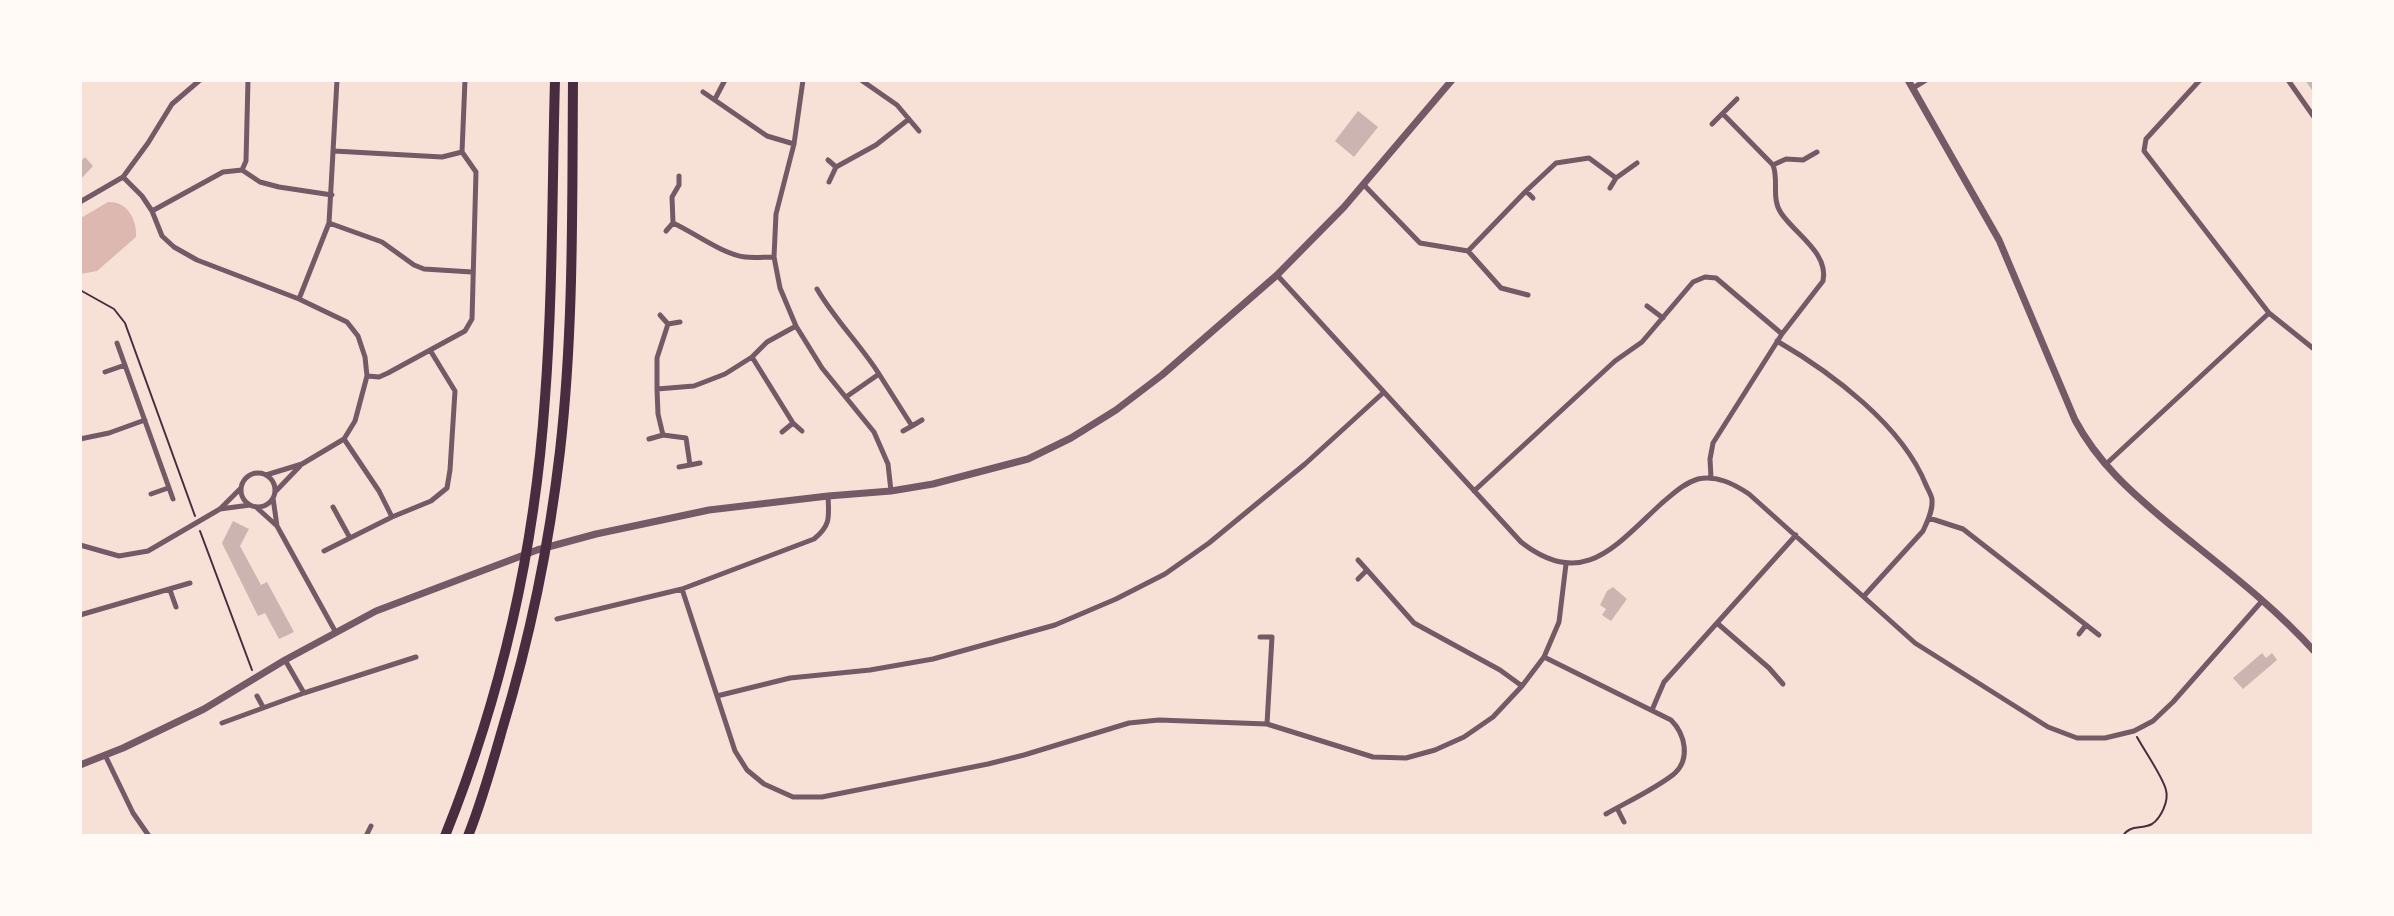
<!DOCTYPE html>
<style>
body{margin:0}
#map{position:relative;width:2394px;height:916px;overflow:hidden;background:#f7e1d7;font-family:Georgia,serif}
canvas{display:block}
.frame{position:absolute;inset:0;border:82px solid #fffaf5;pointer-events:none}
</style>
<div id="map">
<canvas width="2394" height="916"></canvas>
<div class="frame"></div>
</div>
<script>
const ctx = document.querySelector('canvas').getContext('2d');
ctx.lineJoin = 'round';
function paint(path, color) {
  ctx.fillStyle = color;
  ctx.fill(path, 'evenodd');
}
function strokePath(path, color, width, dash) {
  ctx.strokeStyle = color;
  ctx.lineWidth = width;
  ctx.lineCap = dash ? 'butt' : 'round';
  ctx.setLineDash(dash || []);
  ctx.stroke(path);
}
paint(new Path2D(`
 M 108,202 C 127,201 137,219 136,237 L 97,271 L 81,274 L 81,218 Z`), '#dcb8b0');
paint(new Path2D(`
 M 2305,80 L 2314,80 L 2314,93 Z
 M 1358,111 L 1378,127 L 1354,157 L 1335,141 Z
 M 85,157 L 93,166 L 80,180 L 80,162 Z
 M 233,521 L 249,529 L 240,546 L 261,585 L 267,582 L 294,632 L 279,639 L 265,613 L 258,616 L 222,543 Z
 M 1613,587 L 1627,599 L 1611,621 L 1602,615 L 1606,609 L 1600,605 L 1607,591 Z
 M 2262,653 L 2266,658 L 2272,653 L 2277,660 L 2243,689 L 2233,678 Z`), '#ccb4b1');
strokePath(new Path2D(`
 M 80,290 L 114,309 L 125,323 L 195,516
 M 200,531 L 252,670
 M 2123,836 C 2130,824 2141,830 2152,824 C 2161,818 2169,801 2166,790 C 2163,777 2144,750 2137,737`), '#4a2c40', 2);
strokePath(new Path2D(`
 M 803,80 L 794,144 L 776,214 L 774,257 L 780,288 L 796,326 L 822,368 L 874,432 L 888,464 L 891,491
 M 861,80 L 897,105 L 919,131
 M 2200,80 L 2146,139 L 2144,151 L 2269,313 L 2314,349
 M 2288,80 L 2314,117
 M 1913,88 L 1926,80
 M 703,92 L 767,136 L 794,144
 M 715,99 L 725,80
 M 1712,124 L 1737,99
 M 334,151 L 442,157 L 462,152
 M 828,160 L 836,167 L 829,182
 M 1773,165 L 1786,159 L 1803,160 L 1817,152
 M 836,167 L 876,145 L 909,119
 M 242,170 L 246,161 L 248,80
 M 679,176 L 679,185 L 672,197 L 673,223 C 695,233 722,254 745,257 C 754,258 764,257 774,257
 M 123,177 L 142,196 L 152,211 L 162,236 L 174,247 L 197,260 L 299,299 L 347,322 L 358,336 L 365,357 L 367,376 L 355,421 L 344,439 L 302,464 L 266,475
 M 1363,184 L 1420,243 L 1468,251 L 1501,288 L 1528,295
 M 1610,188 L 1616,178
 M 1526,191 L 1556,163 L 1589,158 L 1616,178 L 1637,163
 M 80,202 L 123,177 L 148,143 L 172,104 L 200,80
 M 152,211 L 223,172 L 242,170 L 260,182 L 279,187 L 332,195
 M 329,223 L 382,242 L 414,265 L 424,269 L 472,272
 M 666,231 L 673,223
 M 1468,251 L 1526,191 L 1533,198
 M 1277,275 L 1521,542 C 1583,591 1616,545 1662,503 C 1673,494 1684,483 1698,479 C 1717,475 1734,484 1749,494 L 1915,643 L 2048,727 L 2077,738 L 2105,738 L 2134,731 L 2153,721 L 2173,702 L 2262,601
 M 817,289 C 835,320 860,344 879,374 L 846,397
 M 299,299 L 329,223 L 337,80
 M 1647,306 L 1663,318
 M 660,315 L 668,324 L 657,358 L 657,389 L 694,386 L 725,374 L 752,357 L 767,342 L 796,326
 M 668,324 L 680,322
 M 1777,341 C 1832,373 1902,425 1926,485 C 1928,490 1932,496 1932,500 C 1933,511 1927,522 1923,531 L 1864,596
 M 117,343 L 173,499
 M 752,357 L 793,423 L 802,431
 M 105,372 L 125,365
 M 879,374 L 912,426 L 903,431
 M 367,376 L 379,377 L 388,373 L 465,331 L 472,319 L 476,172 L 462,152 L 465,80
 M 657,389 L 658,414 L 663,435 L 686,438 L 690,465 L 700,463
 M 912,426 L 922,420
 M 782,432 L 793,423
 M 80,439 L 109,433 L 145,420
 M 344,439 L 379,491 L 392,517
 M 649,439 L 663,435
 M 2105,465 L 2269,313
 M 679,467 L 690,465
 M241 490a17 17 0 1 1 34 0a17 17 0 1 1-34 0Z
 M 1711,478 L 1710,459 L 1713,443 L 1782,334 L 1823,281 C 1829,253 1795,234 1781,213 C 1771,199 1779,180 1773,165 L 1723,114
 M 1474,491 L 1615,361 L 1642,342 L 1693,282 L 1705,277 L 1716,278 L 1782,334
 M 275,492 L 300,466
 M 151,494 L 168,488
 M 273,498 L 277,526 L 335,631
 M 256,507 L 277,526
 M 333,507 L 350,538
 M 220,509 L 250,505
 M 1929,518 L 1963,529 L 2099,635
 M 80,545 L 119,556 L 148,551 L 220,509 L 241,488
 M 324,551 L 392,517 L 431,501 L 447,488 L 450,470 L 455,391 L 430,350
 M 1367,570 L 1414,623 L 1500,670 L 1522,686
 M 1358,579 L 1367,570 L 1358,560
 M 682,589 L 735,751 L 747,770 L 764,784 L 793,797 L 822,797 L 988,764 L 1024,755 L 1129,723 L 1159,720 L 1267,724 L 1373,757 L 1406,758 L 1435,750 L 1464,737 L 1493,717 L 1522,686 L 1544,657 L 1559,622 L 1566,564
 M 170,590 L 176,607
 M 80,615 L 190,583
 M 557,619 L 682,589 L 814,539 C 831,525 829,517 828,496
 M 1717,623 L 1769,668 L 1783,684
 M 2079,634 L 2086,625
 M 1260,637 L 1272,637 L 1267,724
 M 1544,657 L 1671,720 C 1685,734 1691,759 1674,774 C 1655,789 1627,802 1606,814
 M 285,660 L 304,693
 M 257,696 L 263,707
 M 717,696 L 790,678 L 870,670 L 933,659 L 1055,625 L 1116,599 L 1165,574 L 1209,543 L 1305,464 L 1384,392
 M 1652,710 L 1664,682 L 1796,535
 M 222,723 L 304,693 L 416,657
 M 105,755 L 133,813 L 149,836
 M 1617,808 L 1624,822
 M 366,836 L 371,826`), '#755966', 5);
strokePath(new Path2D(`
 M 1908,80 L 1999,240 L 2075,420 C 2098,463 2131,492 2168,523 C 2218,564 2271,603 2314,651
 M 80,765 L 123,748 L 204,709 L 285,660 L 376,611 L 537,550 L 596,534 L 709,510 L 828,496 L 891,491 L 933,484 L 1028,459 L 1071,438 L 1116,410 L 1162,375 L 1277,275 L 1344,207 L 1452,80`), '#755966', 7);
strokePath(new Path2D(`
 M 445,836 C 501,697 535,547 545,398 C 553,293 552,186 555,80
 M 468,836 C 482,801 492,765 502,730 C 530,638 549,546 560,451 C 574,328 572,203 573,80`), '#4a2c40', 10);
</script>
